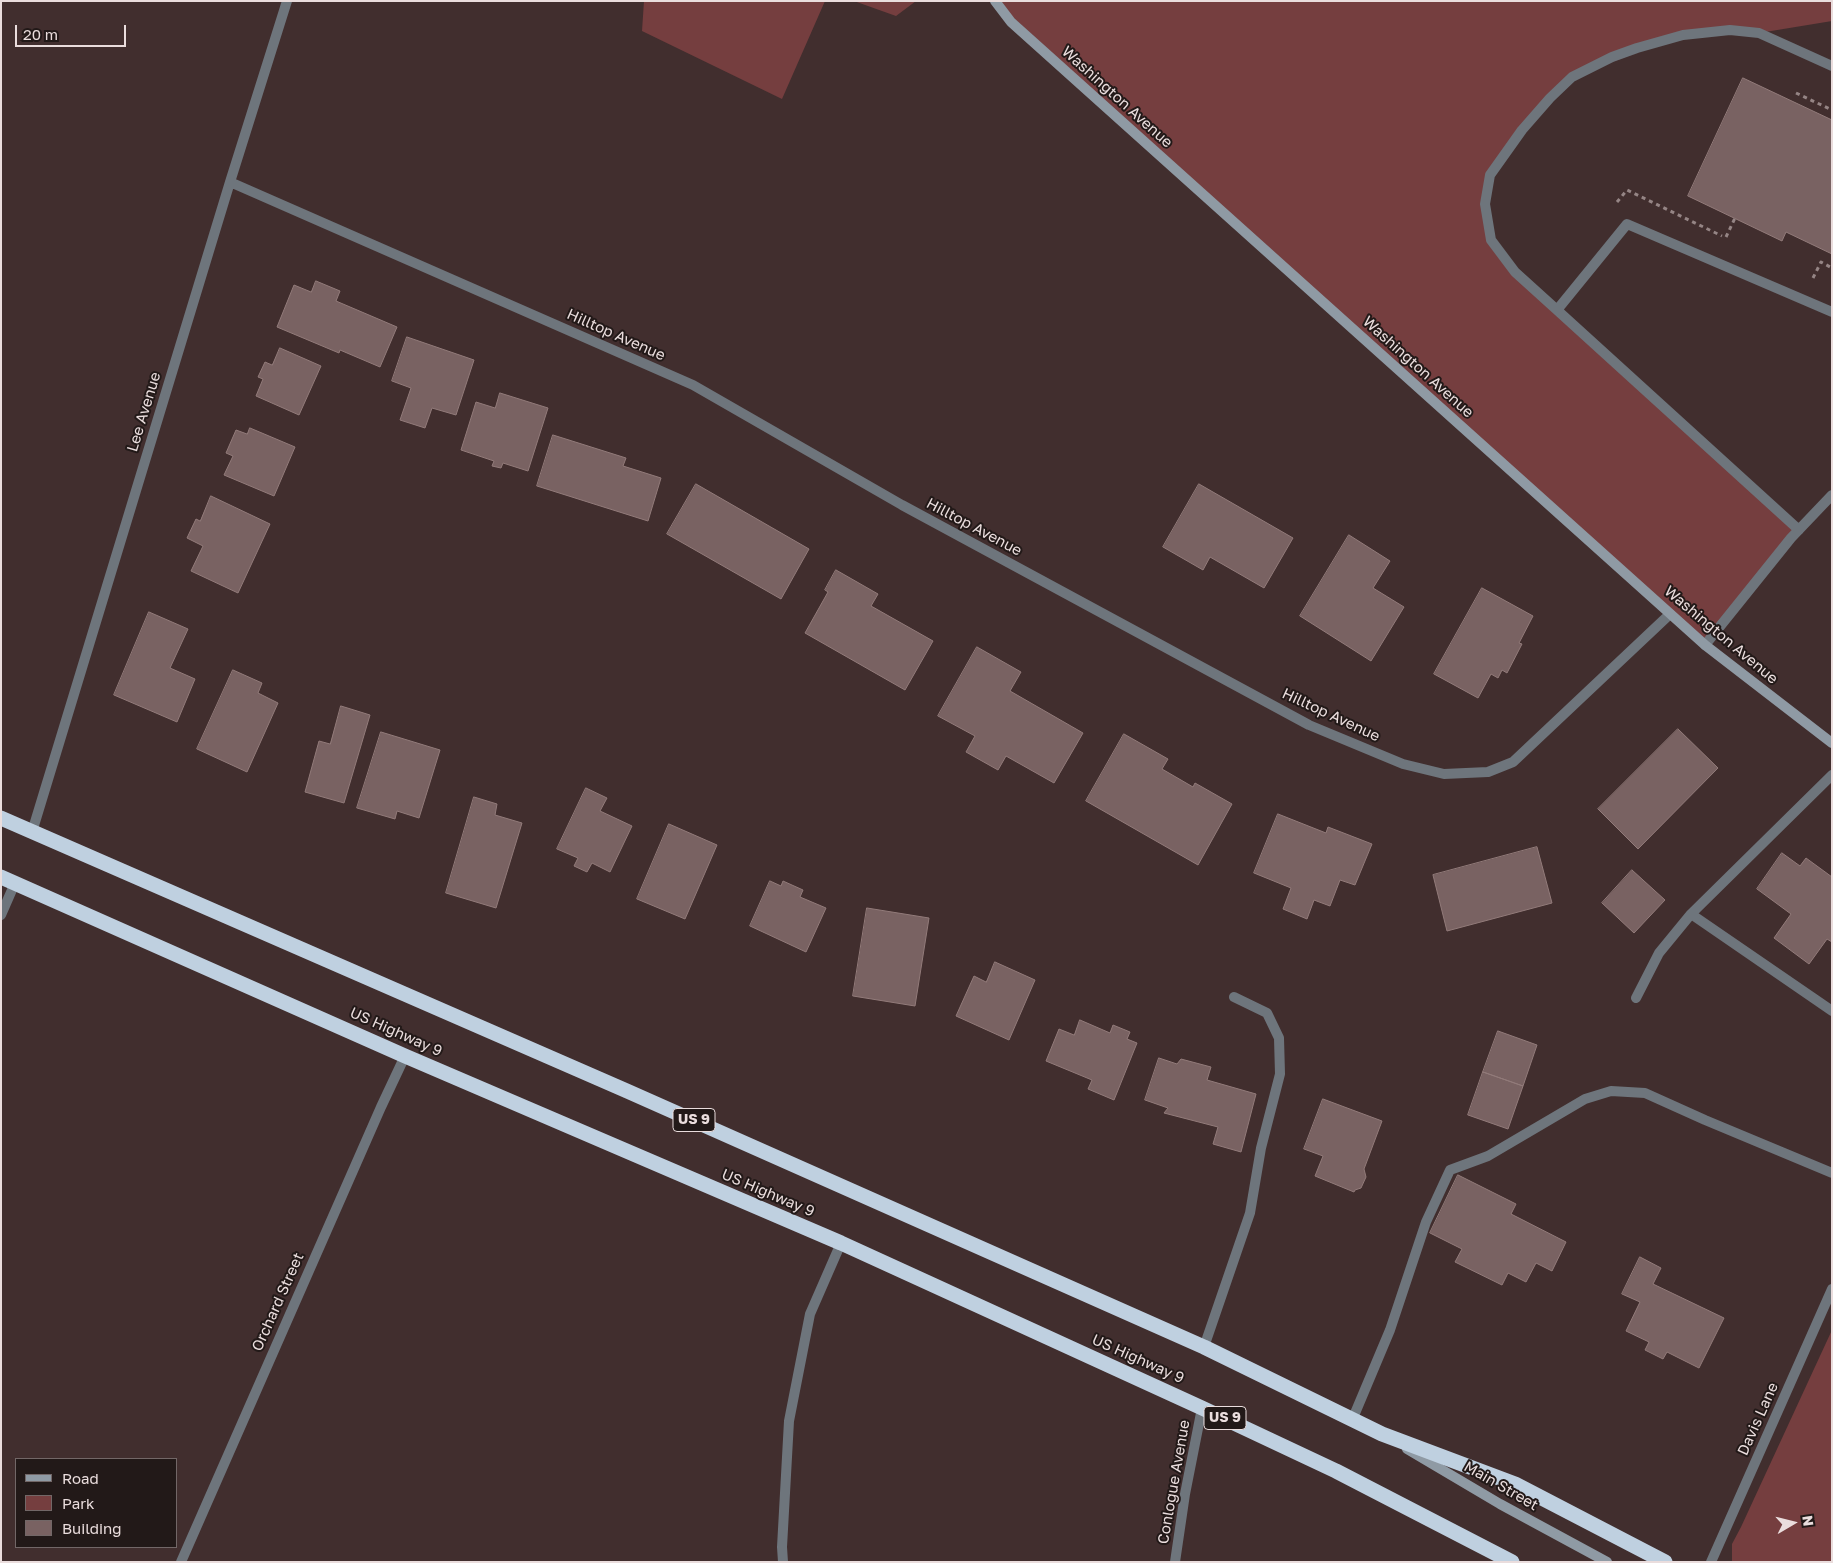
<!DOCTYPE html>
<style>
body{margin:0}
#map{position:relative;width:1833px;height:1563px;overflow:hidden;background:#412e2e;font-family:"Golos Text",sans-serif}
canvas{display:block}
.frame{position:absolute;inset:0;border:2px solid #eadddd;pointer-events:none}
.legend{position:absolute;left:15px;top:1458px;width:162px;height:90px;box-sizing:border-box;background:#221918;border:1px solid #726767;margin:0;padding:6px 9px;list-style:none;font-size:15px;color:#eadddd}
.legend li{display:flex;align-items:center;gap:10px;height:25px}
.legend b{width:25px;border:1px solid #726767}
.north{position:absolute;left:1768px;top:1498px;width:50px;height:50px;-webkit-text-stroke:4px #221918;paint-order:stroke;rotate:82deg;font-size:14px;font-weight:700;line-height:20px;text-align:center;color:#eadddd}
.north::after{content:'';display:block;margin:auto;width:18px;height:22px;background:#eadddd;clip-path:polygon(50% 0,100% 100%,50% 72%,0 100%)}
.scale{position:absolute;left:15px;top:25px;width:111px;height:22px;box-sizing:border-box;border:2px solid #eadddd;border-top:0;padding-left:6px;font-size:15px;line-height:18px;white-space:nowrap;color:#eadddd;-webkit-text-stroke:4px #221918;paint-order:stroke}
</style>
<div id="map">
<canvas width="1833" height="1563"></canvas>
<div class="frame"></div>
<ul class="legend">
<li><b style="height:6px;background:#8f9aa4"></b>Road</li>
<li><b style="height:14px;background:#753e3f"></b>Park</li>
<li><b style="height:14px;background:#796262"></b>Building</li>
</ul>
<div class="north">N</div>
<div class="scale">20 m</div>
</div>
<script>
const ctx = document.querySelector('canvas').getContext('2d');
ctx.lineJoin = 'round';
function paint(path, color) {
  ctx.fillStyle = color;
  ctx.fill(path, 'evenodd');
}
function strokePath(path, color, width, dash) {
  ctx.strokeStyle = color;
  ctx.lineWidth = width;
  ctx.lineCap = dash ? 'butt' : 'round';
  ctx.setLineDash(dash || []);
  ctx.stroke(path);
}
function drawText(font, color, halo, rows, align = 'center') {
  ctx.font = font + ' "Golos Text",sans-serif';
  ctx.lineWidth = 4;
  ctx.setLineDash([]);
  ctx.textBaseline = 'middle';
  ctx.strokeStyle = halo;
  ctx.fillStyle = color;
  for (const [text, x, y, turn = 0] of rows) {
    ctx.save();
    ctx.translate(x, y);
    ctx.rotate((+turn || 0) * Math.PI / 180);
    ctx.textAlign = isNaN(turn) ? turn : align;
    if (halo) ctx.strokeText(text, 0, 0);
    ctx.fillText(text, 0, 0);
    ctx.restore();
  }
}
paint(new Path2D(`
 M 644,1 L 825,1 L 782,99 L 642,31 Z
 M 854,1 L 916,1 L 896,16 Z
 M 995,1 L 1832,1 L 1832,21 L 1759,33 L 1683,35 L 1573,77 L 1550,98 L 1489,178 L 1491,240 L 1515,272 L 1799,530 L 1705,645 Z
 M 1832,1330 L 1832,1562 L 1732,1562 L 1732,1544 L 1741,1527 Z`), '#753e3f');
const building = new Path2D(`
 M 1743,78 L 1832,120 L 1832,254 L 1786,232 L 1782,241 L 1688,196 Z
 M 316,281 L 340,291 L 336,301 L 397,327 L 380,367 L 340,350 L 339,353 L 277,327 L 294,285 L 311,292 Z
 M 407,337 L 474,360 L 456,415 L 432,408 L 425,428 L 400,420 L 411,388 L 392,381 Z
 M 280,348 L 321,366 L 299,415 L 256,396 L 263,379 L 258,377 L 265,362 L 272,365 Z
 M 500,393 L 548,408 L 528,471 L 503,463 L 501,468 L 492,466 L 494,461 L 461,450 L 476,402 L 495,408 Z
 M 250,428 L 295,447 L 274,496 L 224,475 L 233,456 L 226,453 L 236,430 L 247,434 Z
 M 553,435 L 626,458 L 623,466 L 661,478 L 648,521 L 537,486 Z
 M 696,484 L 809,549 L 781,599 L 667,534 Z
 M 1199,484 L 1293,538 L 1264,588 L 1210,557 L 1203,570 L 1163,547 Z
 M 211,496 L 270,524 L 238,593 L 191,571 L 203,546 L 187,538 L 196,519 L 200,521 Z
 M 1349,535 L 1390,561 L 1373,588 L 1404,607 L 1371,661 L 1300,616 Z
 M 836,570 L 878,594 L 871,606 L 933,641 L 905,690 L 805,633 L 828,592 L 825,590 Z
 M 1482,588 L 1533,616 L 1519,643 L 1522,644 L 1507,673 L 1502,670 L 1498,678 L 1491,674 L 1478,698 L 1434,674 Z
 M 149,612 L 188,629 L 170,668 L 195,679 L 177,722 L 114,695 Z
 M 977,647 L 1021,672 L 1010,691 L 1083,733 L 1054,783 L 1006,756 L 998,770 L 966,752 L 975,736 L 938,716 Z
 M 233,670 L 262,683 L 258,693 L 278,703 L 247,772 L 197,749 Z
 M 341,706 L 370,715 L 344,803 L 305,792 L 319,741 L 330,744 Z
 M 1678,729 L 1718,768 L 1638,849 L 1598,809 Z
 M 381,732 L 440,750 L 419,818 L 397,811 L 395,819 L 357,808 Z
 M 1124,734 L 1168,759 L 1162,769 L 1193,787 L 1195,783 L 1232,804 L 1198,865 L 1086,801 Z
 M 586,788 L 607,798 L 600,811 L 632,826 L 610,872 L 592,863 L 587,872 L 574,866 L 578,858 L 557,849 Z
 M 474,797 L 497,804 L 495,815 L 522,823 L 496,908 L 446,893 Z
 M 1278,814 L 1326,833 L 1328,827 L 1372,844 L 1355,885 L 1340,880 L 1330,906 L 1314,900 L 1307,919 L 1283,909 L 1291,888 L 1254,873 Z
 M 669,824 L 717,845 L 685,919 L 637,899 Z
 M 1537,847 L 1552,903 L 1447,931 L 1433,875 Z
 M 1782,853 L 1800,866 L 1806,858 L 1832,877 L 1832,942 L 1827,939 L 1809,964 L 1774,938 L 1791,914 L 1757,889 Z
 M 1632,870 L 1665,900 L 1634,933 L 1602,903 Z
 M 770,881 L 781,886 L 783,881 L 803,890 L 800,897 L 826,908 L 806,952 L 750,926 Z
 M 867,908 L 929,918 L 915,1006 L 853,996 Z
 M 995,962 L 1035,980 L 1009,1040 L 956,1016 L 974,976 L 986,982 Z
 M 1080,1020 L 1110,1033 L 1113,1025 L 1130,1032 L 1127,1039 L 1137,1043 L 1114,1100 L 1088,1089 L 1092,1080 L 1046,1061 L 1059,1029 L 1074,1035 Z
 M 1498,1031 L 1537,1045 L 1523,1086 L 1483,1072 Z
 M 1159,1058 L 1177,1064 L 1181,1059 L 1211,1067 L 1207,1080 L 1256,1094 L 1241,1152 L 1213,1144 L 1218,1127 L 1164,1113 L 1168,1108 L 1145,1100 Z
 M 1483,1072 L 1523,1086 L 1508,1129 L 1468,1115 Z
 M 1323,1099 L 1382,1121 L 1364,1169 L 1366,1177 L 1361,1188 L 1355,1190 L 1354,1192 L 1315,1176 L 1323,1156 L 1304,1149 Z
 M 1458,1175 L 1516,1204 L 1511,1214 L 1566,1242 L 1552,1271 L 1536,1263 L 1526,1282 L 1508,1273 L 1502,1285 L 1455,1262 L 1462,1249 L 1430,1233 Z
 M 1640,1257 L 1661,1268 L 1653,1284 L 1724,1318 L 1699,1368 L 1667,1352 L 1663,1359 L 1645,1350 L 1649,1342 L 1626,1331 L 1640,1302 L 1622,1294 Z`);
paint(building, '#796262');
strokePath(building, '#927b7a', 1);
strokePath(new Path2D(`
 M 1796,93 L 1832,110
 M 1617,202 L 1627,190 L 1722,236
 M 1726,237 L 1735,218
 M 1813,278 L 1821,262 L 1832,268`), '#958585', 3, [4, 4]);
strokePath(new Path2D(`
 M 1557,310 L 1515,272 L 1491,240 L 1485,204 L 1490,175 L 1522,130 L 1550,98 L 1572,77 L 1612,57 L 1637,48 L 1683,35 L 1730,30 L 1759,33 L 1832,66
 M 1799,530 L 1557,310 L 1627,224 L 1832,312
 M 1705,645 L 1791,538 L 1832,495
 M 1832,775 L 1691,914 L 1832,1011
 M 1636,998 L 1659,953 L 1691,914
 M 1204,1347 L 1250,1213 L 1261,1148 L 1280,1074 L 1279,1038 L 1267,1013 L 1234,997
 M 1353,1418 L 1390,1330 L 1426,1222 L 1450,1170 L 1488,1156 L 1585,1099 L 1611,1091 L 1645,1093 L 1705,1120 L 1832,1173
 M 783,1562 L 782,1547 L 789,1421 L 810,1314 L 841,1243`), '#6e757c', 10);
strokePath(new Path2D(`
 M 230,182 L 693,385 L 902,505 L 1309,725 L 1403,764 L 1444,774 L 1488,772 L 1513,762 L 1670,614
 M 32,832 L 230,182 L 287,1
 M 1,915 L 15,883
 M 181,1562 L 381,1107 L 405,1056
 M 1175,1562 L 1185,1494 L 1202,1408
 M 1711,1562 L 1832,1289`), '#6e757c', 10);
strokePath(new Path2D(`
 M 995,1 L 1011,22 L 1705,645 L 1832,743
 M 1407,1449 L 1500,1504 L 1607,1562`), '#8f9aa4', 10);
strokePath(new Path2D(`
 M 1,818 L 627,1091 L 1204,1347 L 1382,1434 L 1515,1484 L 1665,1562
 M 1,877 L 405,1056 L 841,1243 L 933,1285 L 1202,1408 L 1336,1471 L 1512,1562`), '#bfd0e0', 15);
for (const [x, y, w] of [
 [694,1120,42],
 [1225,1418,42]
]) {
  const box = new Path2D();
  box.roundRect(x - w / 2, y - 11.5, w, 23, 4);
  ctx.fillStyle = '#221918';
  ctx.fill(box);
  strokePath(box, '#eadddd', 1);
}
drawText('bold 14px', '#eadddd', null, [
 ["US 9",694,1120],
 ["US 9",1225,1418]
]);
drawText('15px', '#eadddd', '#221918', [
 ["Washington Avenue",1117,97,42],
 ["Hilltop Avenue",616,335,24],
 ["Washington Avenue",1418,367,42],
 ["Lee Avenue",144,412,-73],
 ["Hilltop Avenue",974,527,28],
 ["Washington Avenue",1721,635,40],
 ["Hilltop Avenue",1331,715,25],
 ["US Highway 9",396,1032,24],
 ["US Highway 9",768,1193,23],
 ["Orchard Street",278,1302,-66],
 ["US Highway 9",1138,1359,24],
 ["Davis Lane",1758,1419,-66],
 ["Conlogue Avenue",1174,1482,-80],
 ["Main Street",1501,1486,30]
]);
</script>
